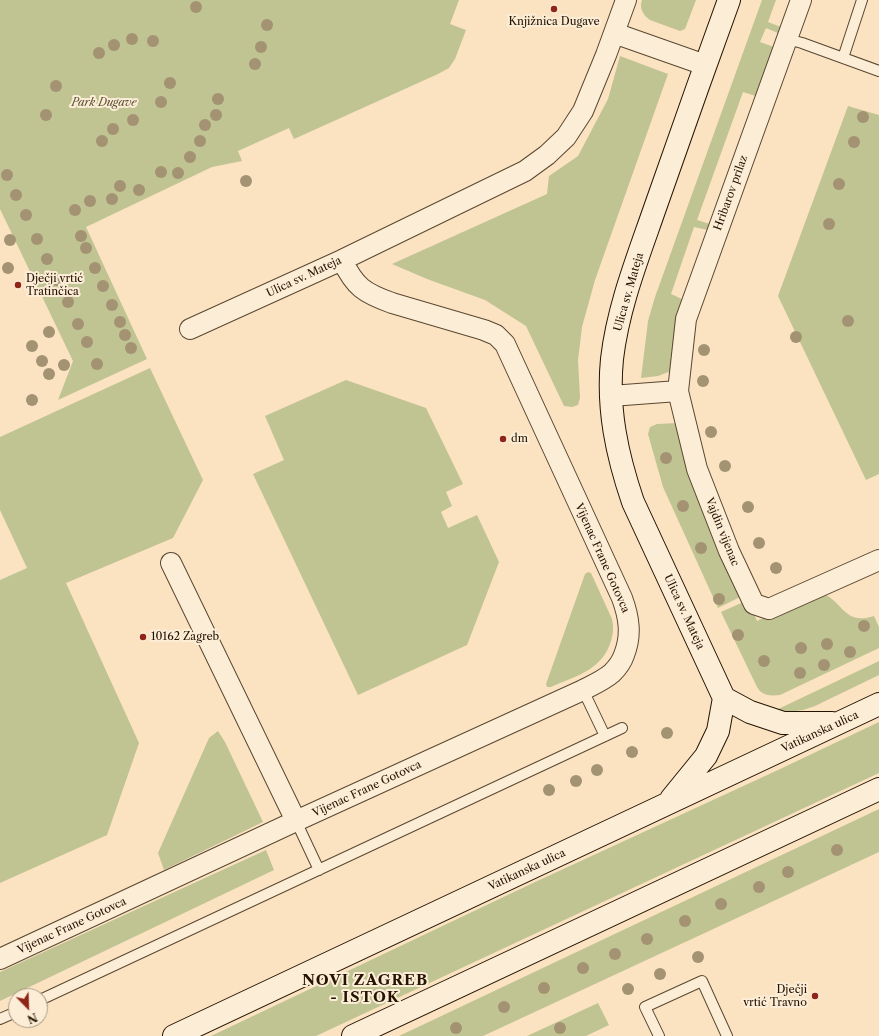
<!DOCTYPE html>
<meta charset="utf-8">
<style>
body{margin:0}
#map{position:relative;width:879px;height:1036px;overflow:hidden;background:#fbe3c2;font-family:"Libre Caslon Text",serif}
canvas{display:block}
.north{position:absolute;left:8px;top:988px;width:40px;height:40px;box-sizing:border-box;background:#fcedd7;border:1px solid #a69681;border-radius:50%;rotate:157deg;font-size:11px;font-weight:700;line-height:16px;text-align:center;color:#241300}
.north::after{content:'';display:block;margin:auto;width:14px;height:18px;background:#8f2418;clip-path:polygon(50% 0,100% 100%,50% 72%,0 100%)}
</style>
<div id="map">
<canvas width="879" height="1036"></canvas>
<div class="north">N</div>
</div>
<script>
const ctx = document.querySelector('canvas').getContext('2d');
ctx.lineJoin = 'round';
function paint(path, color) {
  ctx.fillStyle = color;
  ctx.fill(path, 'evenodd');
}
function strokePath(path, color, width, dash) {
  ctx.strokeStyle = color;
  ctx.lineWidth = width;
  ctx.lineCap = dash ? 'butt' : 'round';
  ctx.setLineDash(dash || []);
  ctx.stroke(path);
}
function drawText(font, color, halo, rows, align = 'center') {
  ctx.font = font + ' "Libre Caslon Text",serif';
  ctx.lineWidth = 4;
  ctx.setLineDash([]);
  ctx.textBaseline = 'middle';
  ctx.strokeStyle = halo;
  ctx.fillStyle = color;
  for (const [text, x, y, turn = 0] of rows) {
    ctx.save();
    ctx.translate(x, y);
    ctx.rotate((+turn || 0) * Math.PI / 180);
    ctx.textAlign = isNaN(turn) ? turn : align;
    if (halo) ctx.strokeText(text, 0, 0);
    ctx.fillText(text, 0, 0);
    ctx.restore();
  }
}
paint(new Path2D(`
 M 0,0 L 459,0 L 450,24 L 466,30 L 455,59 L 449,68 L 438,74 L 294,139 L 289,128 L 238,151 L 242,161 L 212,167 L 86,227 L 147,359 L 58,400 L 73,361 L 0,209 Z
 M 642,0 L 696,0 L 685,29 L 680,31 L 650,20 C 643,15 639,8 642,0 Z
 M 762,0 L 776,0 L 768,22 L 781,27 L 780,32 L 778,33 L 766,28 L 760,42 L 774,47 L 759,97 L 743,92 L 697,220 L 710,224 L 708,230 L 694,227 L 671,294 L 684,300 L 671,371 L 658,376 L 641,378 L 648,321 L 655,297 Z
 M 620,56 L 668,74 L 595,280 L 582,327 L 578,360 L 580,398 L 578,405 L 572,407 L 564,406 L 526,326 L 485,300 L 427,279 L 392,264 L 547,194 L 549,176 L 578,156 L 608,99 Z
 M 848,106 L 879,115 L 879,474 L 866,480 L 778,296 Z
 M 150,368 L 203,480 L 173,538 L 66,583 L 139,743 L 107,835 L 0,883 L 0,580 L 27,568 L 0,510 L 0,437 Z
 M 346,380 L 426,408 L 463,484 L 446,492 L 452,506 L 441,512 L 448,528 L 477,515 L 499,562 L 467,645 L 358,695 L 253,474 L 284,460 L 265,416 Z
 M 678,423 L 744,595 L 718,608 L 663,487 L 648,434 L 650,427 L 657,424 Z
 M 588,572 L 591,573 L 612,619 C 614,628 613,636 610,644 C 600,671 575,676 551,687 L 547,687 L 546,684 L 585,574 Z
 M 821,593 C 843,600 843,626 874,616 L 879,627 L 879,648 L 780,695 C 769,696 761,696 756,685 L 721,612 L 748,600 L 757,621 L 812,594 Z
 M 879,661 L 879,675 L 815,706 L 803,710 L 788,712 L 772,712 Z
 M 879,722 L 879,773 L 316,1036 L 211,1036 L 533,883 L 778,770 Z
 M 218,731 L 225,742 L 263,822 L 164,870 L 158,853 L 209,738 Z
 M 879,809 L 879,852 L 483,1036 L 399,1036 Z
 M 266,850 L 274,870 L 0,1001 L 0,972 Z
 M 598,1003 L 609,1025 L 586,1036 L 527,1036 Z`), '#c0c392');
const lane = new Path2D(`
 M 787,39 L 802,43 L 879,71
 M 843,58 L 862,0
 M 583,690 L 605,736
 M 296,821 L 319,870
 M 40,1000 L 622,728
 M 0,1019 L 16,1012
 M 659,1036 L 645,1007 L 702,981 L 727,1036`);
const street = new Path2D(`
 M 614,33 L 705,65
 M 190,329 L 342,260 L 525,171 L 547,155 L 566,137 L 583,111 L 606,55 L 626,0
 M 678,391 L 686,319 L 801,0
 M 611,396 L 678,391 L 697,469 L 729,551 L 754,604 L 769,609 L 879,560
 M 171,563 L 296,821
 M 0,959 L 296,821 L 583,690 C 593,685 604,680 612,673 C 617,668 622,661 624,655 C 632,635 629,617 622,598 L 505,344 L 496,335 L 484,330 L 392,303 C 364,293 355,287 342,260`);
const secondary = new Path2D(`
 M 724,698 L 633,502 C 617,455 607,409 612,359 C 618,307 638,257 655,208 C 679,139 704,69 729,0
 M 724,698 L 750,712 L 783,723 L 832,723
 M 671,799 L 706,756 L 718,731 L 724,698
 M 174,1036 L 879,704
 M 353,1036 L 879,789`);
strokePath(lane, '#5a4730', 12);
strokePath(street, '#5a4730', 22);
strokePath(secondary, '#241300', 24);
strokePath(lane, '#fcedd7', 10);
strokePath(street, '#fcedd7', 20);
strokePath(secondary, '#fcedd7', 22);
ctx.fillStyle = '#a39373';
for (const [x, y] of [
 [196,7],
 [267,25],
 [132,39],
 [153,41],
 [114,45],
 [261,47],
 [99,53],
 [255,64],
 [170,83],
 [56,86],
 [218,99],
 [161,102],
 [46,115],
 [216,115],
 [863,117],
 [133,120],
 [205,125],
 [113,129],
 [102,141],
 [200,141],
 [854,142],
 [190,157],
 [161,172],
 [178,173],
 [7,175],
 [246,181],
 [839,184],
 [120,186],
 [139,190],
 [16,195],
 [112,199],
 [90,201],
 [75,210],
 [26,215],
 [829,224],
 [81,236],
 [37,239],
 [10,240],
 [86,248],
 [47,259],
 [8,268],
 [95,268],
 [57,280],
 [103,286],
 [68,302],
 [112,305],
 [848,321],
 [120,322],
 [78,324],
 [49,332],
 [125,335],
 [796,337],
 [87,342],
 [32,346],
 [131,348],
 [704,350],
 [42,361],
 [97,364],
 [64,365],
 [49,374],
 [703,381],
 [32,400],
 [711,432],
 [666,458],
 [725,466],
 [683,506],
 [748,507],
 [759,543],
 [701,548],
 [776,568],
 [719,599],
 [864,626],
 [738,635],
 [827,644],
 [801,648],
 [850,652],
 [764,661],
 [824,665],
 [800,673],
 [667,733],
 [632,752],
 [597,770],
 [576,781],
 [549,790],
 [837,850],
 [788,872],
 [759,887],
 [721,904],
 [685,921],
 [647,939],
 [615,954],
 [698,957],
 [583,968],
 [660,974],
 [544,988],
 [628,989],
 [504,1007],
 [456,1028],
 [560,1028]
]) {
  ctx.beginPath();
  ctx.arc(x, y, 6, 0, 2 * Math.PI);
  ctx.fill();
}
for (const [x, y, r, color] of [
 [554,9,4,"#8f2418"],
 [18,285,4,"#8f2418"],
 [503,439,4,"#8f2418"],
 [143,637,4,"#8f2418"],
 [815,996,4,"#8f2418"]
]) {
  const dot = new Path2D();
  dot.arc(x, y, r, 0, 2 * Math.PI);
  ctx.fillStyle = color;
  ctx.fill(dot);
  strokePath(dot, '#fcedd7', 1.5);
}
drawText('11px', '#241300', '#fcedd7', [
 ["Knjižnica Dugave",554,22,"center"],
 ["Dječji vrtić",26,279],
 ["Tratinčica",26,292],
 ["dm",511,439],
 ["10162 Zagreb",151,637],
 ["Dječji",807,990,"right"],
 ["vrtić Travno",807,1003,"right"]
], 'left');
drawText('italic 11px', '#5b5133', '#fcedd7', [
 ["Park Dugave",104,103]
]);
drawText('11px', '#241300', '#fcedd7', [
 ["Hribarov prilaz",731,193,-70],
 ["Ulica sv. Mateja",304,277,-25],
 ["Ulica sv. Mateja",629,292,-74],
 ["Vajdin vijenac",722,532,68],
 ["Vijenac Frane Gotovca",602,558,66],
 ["Ulica sv. Mateja",684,612,65],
 ["Vatikanska ulica",820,732,-25],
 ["Vijenac Frane Gotovca",367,789,-25],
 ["Vatikanska ulica",527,870,-25],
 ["Vijenac Frane Gotovca",72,926,-25]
]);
ctx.letterSpacing = '1px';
drawText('bold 15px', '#241300', '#fcedd7', [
 ["NOVI ZAGREB",365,981],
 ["- ISTOK",365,998]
]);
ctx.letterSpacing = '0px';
</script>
